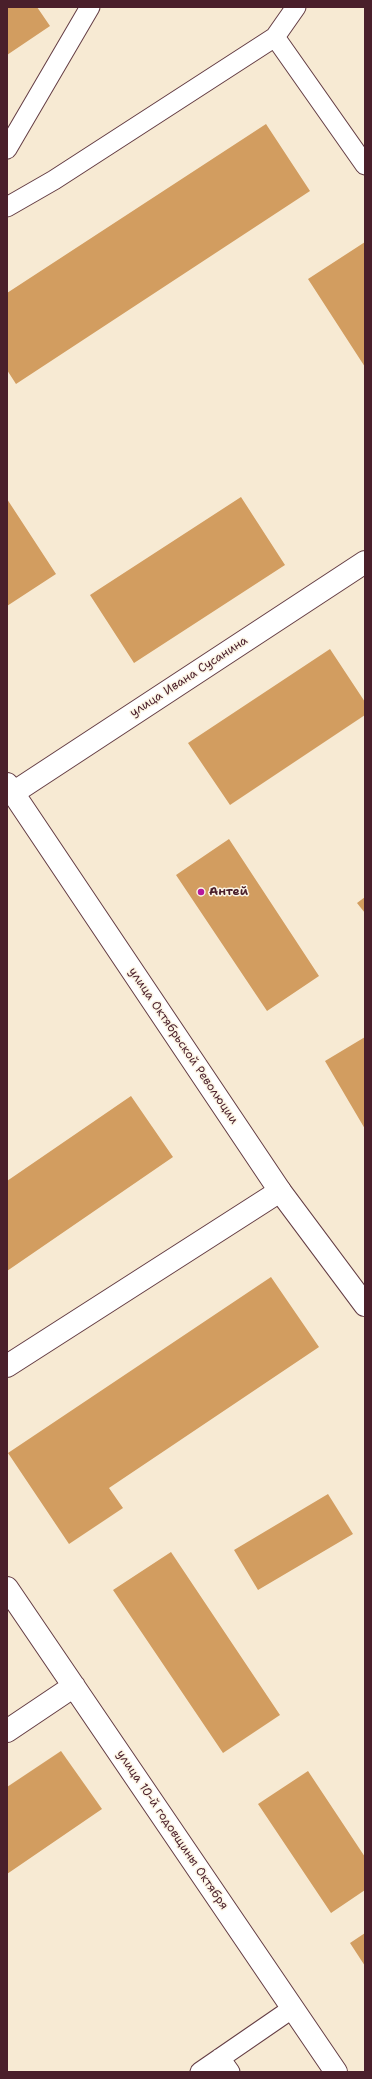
<!DOCTYPE html>
<meta charset="utf-8">
<style>
body{margin:0}
#map{position:relative;width:372px;height:2079px;overflow:hidden;background:#f7ead3;font-family:"Shantell Sans",sans-serif}
canvas{display:block}
.frame{position:absolute;inset:0;border:8px solid #4a1f2b;pointer-events:none}
</style>
<div id="map">
<canvas width="372" height="2079"></canvas>
<div class="frame"></div>
</div>
<script>
const ctx = document.querySelector('canvas').getContext('2d');
ctx.lineJoin = 'round';
function paint(path, color) {
  ctx.fillStyle = color;
  ctx.fill(path, 'evenodd');
}
function strokePath(path, color, width, dash) {
  ctx.strokeStyle = color;
  ctx.lineWidth = width;
  ctx.lineCap = dash ? 'butt' : 'round';
  ctx.setLineDash(dash || []);
  ctx.stroke(path);
}
function drawText(font, color, halo, rows, align = 'center') {
  ctx.font = font + ' "Shantell Sans",sans-serif';
  ctx.lineWidth = 3;
  ctx.setLineDash([]);
  ctx.textBaseline = 'middle';
  ctx.strokeStyle = halo;
  ctx.fillStyle = color;
  for (const [text, x, y, turn = 0] of rows) {
    ctx.save();
    ctx.translate(x, y);
    ctx.rotate((+turn || 0) * Math.PI / 180);
    ctx.textAlign = isNaN(turn) ? turn : align;
    if (halo) ctx.strokeText(text, 0, 0);
    ctx.fillText(text, 0, 0);
    ctx.restore();
  }
}
paint(new Path2D(`
 M 7,7 L 37,7 L 50,26 L 7,55 Z
 M 266,124 L 310,191 L 16,384 L 7,370 L 7,293 Z
 M 365,242 L 365,367 L 308,279 Z
 M 241,497 L 285,565 L 134,663 L 90,595 Z
 M 7,499 L 56,574 L 7,606 Z
 M 330,649 L 365,702 L 365,715 L 230,805 L 188,743 Z
 M 229,839 L 319,976 L 267,1011 L 176,875 Z
 M 365,897 L 365,913 L 357,903 Z
 M 365,1037 L 365,1129 L 325,1061 Z
 M 131,1096 L 173,1157 L 7,1271 L 7,1181 Z
 M 271,1277 L 319,1347 L 109,1488 L 123,1508 L 69,1544 L 8,1453 Z
 M 328,1494 L 353,1534 L 258,1590 L 234,1550 Z
 M 171,1552 L 280,1715 L 223,1753 L 113,1590 Z
 M 61,1751 L 102,1809 L 7,1874 L 7,1787 Z
 M 308,1771 L 365,1857 L 365,1890 L 331,1913 L 258,1804 Z
 M 365,1933 L 365,1966 L 350,1943 Z`), '#d29d60');
const service = new Path2D(`
 M 275,37 L 296,7
 M 7,149 L 90,7
 M 7,207 L 54,180 L 275,37 L 365,165
 M 220,2058 L 230,2072
 M 200,2072 L 293,2008`);
const minor = new Path2D(`
 M 13,793 L 365,562
 M 7,1366 L 280,1191
 M 7,1588 L 336,2072
 M 7,1731 L 74,1686`);
const tertiary = new Path2D(`
 M 7,784 L 280,1191 L 365,1305`);
strokePath(service, '#643d44', 21);
strokePath(minor, '#643d44', 24);
strokePath(tertiary, '#643d44', 24);
strokePath(service, '#fff', 19);
strokePath(minor, '#fff', 22);
strokePath(tertiary, '#fff', 22);
for (const [x, y, r, color] of [
 [201,892,4,"#b5179e"]
]) {
  const dot = new Path2D();
  dot.arc(x, y, r, 0, 2 * Math.PI);
  ctx.fillStyle = color;
  ctx.fill(dot);
  strokePath(dot, '#fcf5e5', 1.5);
}
drawText('12px', '#4a1f2b', '#fcf5e5', [
 ["улица Ивана Сусанина",189,677,-33],
 ["улица Октябрьской Революции",183,1046,56],
 ["улица 10-й годовщины Октября",172,1830,56]
]);
drawText('bold 12px', '#4a1f2b', '#fcf5e5', [
 ["Антей",209,892]
], 'left');
</script>
